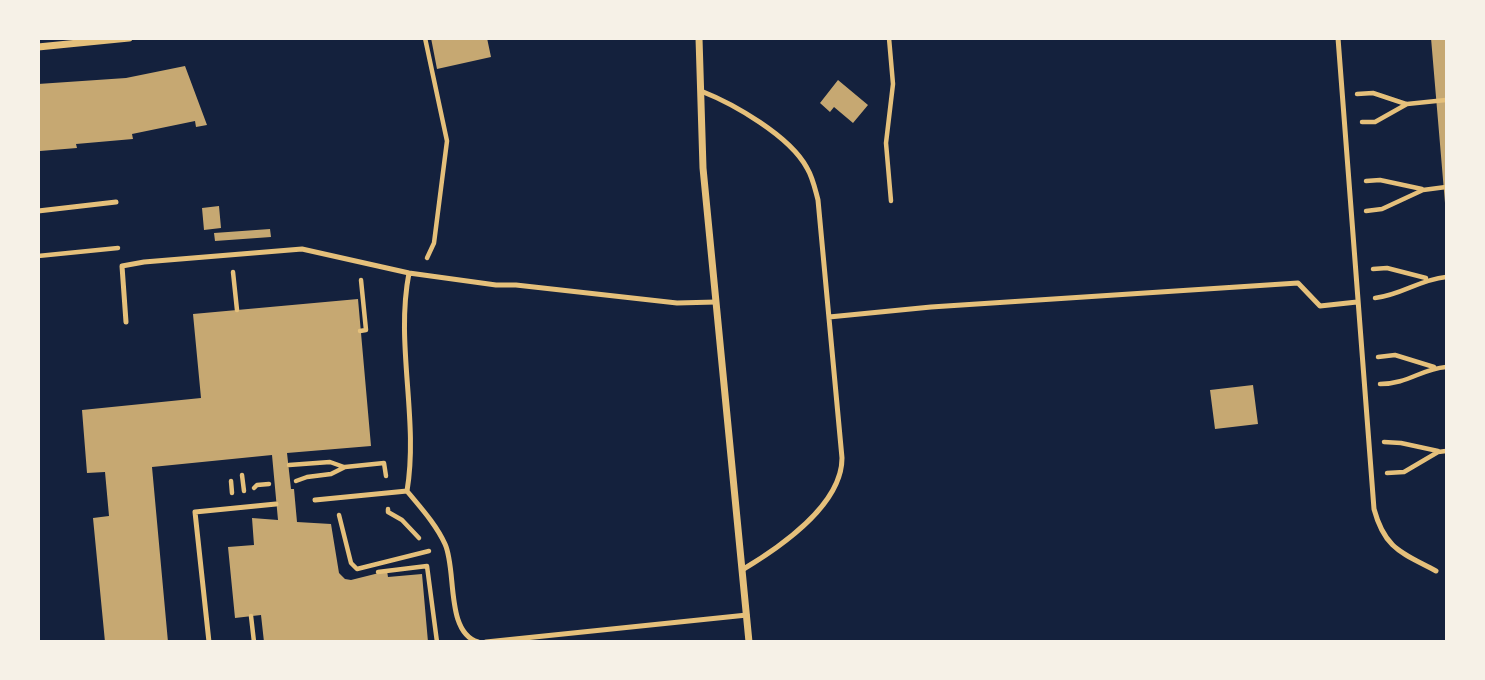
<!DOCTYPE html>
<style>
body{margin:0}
#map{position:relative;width:1485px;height:680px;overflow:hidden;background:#14213d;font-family:"Exo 2",sans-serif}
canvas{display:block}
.frame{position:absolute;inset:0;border:40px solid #f6f1e7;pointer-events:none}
</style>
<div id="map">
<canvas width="1485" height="680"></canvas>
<div class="frame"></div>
</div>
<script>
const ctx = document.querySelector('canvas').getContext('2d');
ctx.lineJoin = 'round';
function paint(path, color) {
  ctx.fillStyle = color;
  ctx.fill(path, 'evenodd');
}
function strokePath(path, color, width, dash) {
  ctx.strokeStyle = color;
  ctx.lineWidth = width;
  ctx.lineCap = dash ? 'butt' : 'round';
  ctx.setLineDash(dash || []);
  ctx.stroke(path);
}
paint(new Path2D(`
 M 431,38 L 487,38 L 491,57 L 437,69 Z
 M 1431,38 L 1446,38 L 1446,203 L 1445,203 Z
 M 185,66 L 207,125 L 196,127 L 195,121 L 132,134 L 133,139 L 76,144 L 77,148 L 40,151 L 38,84 L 126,78 Z
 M 838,80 L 868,105 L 853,123 L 834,107 L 830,112 L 820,103 Z
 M 219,206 L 221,228 L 204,230 L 202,208 Z
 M 270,229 L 271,237 L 215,241 L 214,233 Z
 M 358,299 L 371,446 L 287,453 L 291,489 L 294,489 L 297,522 L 331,524 L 339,573 L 345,579 L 351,580 L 387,571 L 388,577 L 422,574 L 428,642 L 264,642 L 261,615 L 235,618 L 228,547 L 254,545 L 252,518 L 278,520 L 272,455 L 152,467 L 168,642 L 105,642 L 93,518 L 109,516 L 105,472 L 87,473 L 82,410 L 201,398 L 193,314 Z
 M 1253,385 L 1258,424 L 1215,429 L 1210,390 Z`), '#c6a872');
strokePath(new Path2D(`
 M 425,38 L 447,141 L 434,243 L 427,258
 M 889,38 L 893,84 L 886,143 L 891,201
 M 1357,94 L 1373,93 L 1406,104
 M 1362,122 L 1375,122 L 1407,104 L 1446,100
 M 1366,181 L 1380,180 L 1422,189
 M 1366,211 L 1382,209 L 1423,190 L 1446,187
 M 38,256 L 118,248
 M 1373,269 L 1387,268 L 1426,278
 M 233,272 L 237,310
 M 1375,298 C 1402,295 1418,280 1446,277
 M 360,331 L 366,330 L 361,280
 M 1378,357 L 1395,355 L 1434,367
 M 1380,384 C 1408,384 1421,369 1446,367
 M 1384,442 L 1401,443 L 1438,451
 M 289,465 L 330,462 L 344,467
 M 1387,473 L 1404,472 L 1438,452 L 1446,451
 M 242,475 L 244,491
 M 231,481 L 232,493
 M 296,481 L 307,477 L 331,474 L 345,467 L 384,463 L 386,476
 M 254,488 L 257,485 L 269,484
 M 388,509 L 388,512 L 402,520 L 419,538
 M 339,515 L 351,563 L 357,569 L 429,551
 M 378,572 L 427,566 L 437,642
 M 251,616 L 254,642`), '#e5c07b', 4.5);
strokePath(new Path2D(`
 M 1338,38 L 1374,509 C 1385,550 1403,553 1436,571
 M 701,91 C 734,104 790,136 807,168 C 813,178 815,189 818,200 L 842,458 C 842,505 779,548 742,570
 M 38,211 L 116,202
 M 409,273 C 395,345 419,419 407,491 C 420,507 436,524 445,544 C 457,570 445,632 478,642
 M 829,317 L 931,307 L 1298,283 L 1320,306 L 1357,302
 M 126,322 L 122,266 L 144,262 L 302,249 L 409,273 L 496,285 L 516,285 L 677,303 L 716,302
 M 315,500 L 407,491
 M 209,642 L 195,512 L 276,504
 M 486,642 L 747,615`), '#e5c07b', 5);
strokePath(new Path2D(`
 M 699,38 L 703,168 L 749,642
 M 38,47 L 129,38`), '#e5c07b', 7);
</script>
